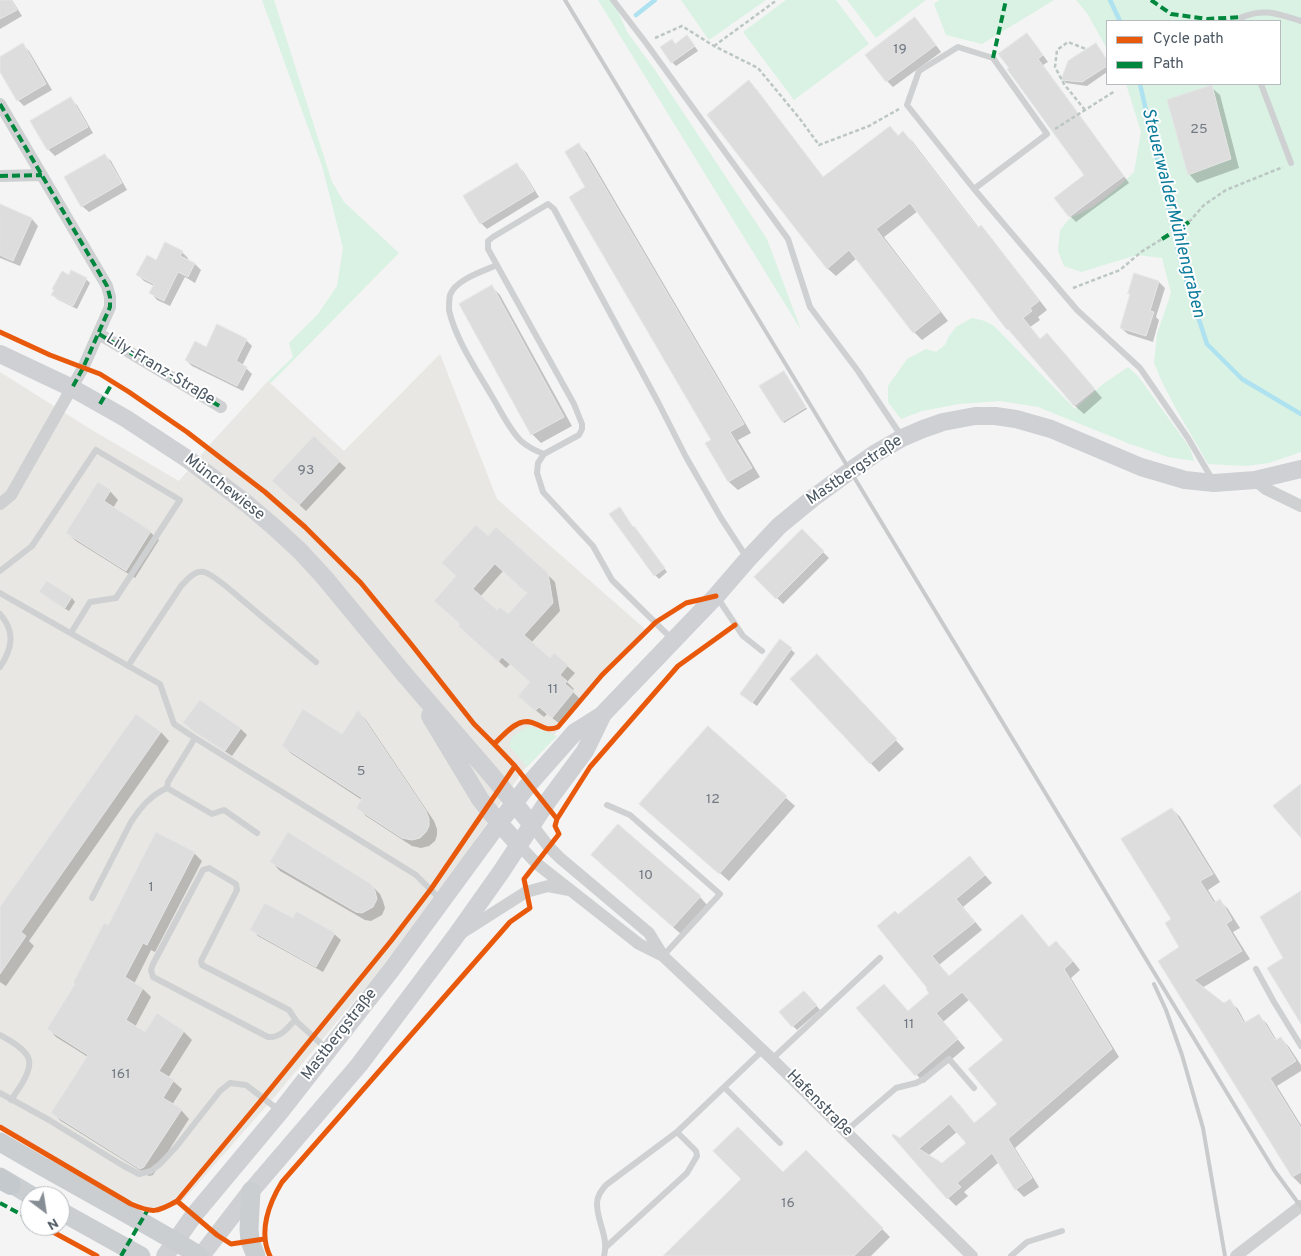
<!DOCTYPE html>
<meta charset="utf-8">
<style>
body{margin:0}
#map{position:relative;width:1301px;height:1256px;overflow:hidden;background:#f4f4f4;font-family:Overpass,sans-serif}
canvas{display:block}
.legend{position:absolute;left:1106px;top:20px;width:175px;height:65px;box-sizing:border-box;background:#fff;border:1px solid #b7bbc0;margin:0;padding:6px 9px;list-style:none;font-size:15px;color:#4a5661}
.legend li{display:flex;align-items:center;gap:10px;height:25px}
.legend b{width:25px;border:1px solid #b7bbc0}
.north{position:absolute;left:20px;top:1186px;width:50px;height:50px;box-sizing:border-box;background:#fff;border:1px solid #b7bbc0;border-radius:50%;rotate:149deg;font-size:14px;font-weight:700;line-height:20px;text-align:center;color:#4a5661}
.north::after{content:'';display:block;margin:auto;width:18px;height:22px;background:#868d94;clip-path:polygon(50% 0,100% 100%,50% 72%,0 100%)}
</style>
<div id="map">
<canvas width="1301" height="1256"></canvas>
<ul class="legend">
<li><b style="height:6px;background:#e8590c"></b>Cycle path</li>
<li><b style="height:6px;background:#00873e"></b>Path</li>
</ul>
<div class="north">N</div>
</div>
<script>
const ctx = document.querySelector('canvas').getContext('2d');
ctx.lineJoin = 'round';
function paint(path, color) {
  ctx.fillStyle = color;
  ctx.fill(path, 'evenodd');
}
function strokePath(path, color, width, dash) {
  ctx.strokeStyle = color;
  ctx.lineWidth = width;
  ctx.lineCap = dash ? 'butt' : 'round';
  ctx.setLineDash(dash || []);
  ctx.stroke(path);
}
function drawText(font, color, halo, rows, align = 'center') {
  ctx.font = font + ' Overpass,sans-serif';
  ctx.lineWidth = 4;
  ctx.setLineDash([]);
  ctx.textBaseline = 'middle';
  ctx.strokeStyle = halo;
  ctx.fillStyle = color;
  for (const [text, x, y, turn = 0] of rows) {
    ctx.save();
    ctx.translate(x, y);
    ctx.rotate((+turn || 0) * Math.PI / 180);
    ctx.textAlign = isNaN(turn) ? turn : align;
    if (halo) ctx.strokeText(text, 0, 0);
    ctx.fillText(text, 0, 0);
    ctx.restore();
  }
}
paint(new Path2D(`
 M 440,354 L 497,499 L 645,629 L 523,771 L 462,859 L 380,970 L 277,1094 L 179,1205 L 153,1209 L 122,1197 L 0,1124 L 0,372 L 92,430 L 179,481 L 212,442 L 268,381 L 344,451 Z`), '#e8e7e3');
paint(new Path2D(`
 M 262,0 L 274,0 L 332,182 L 344,202 L 399,253 L 271,383 L 268,381 L 293,357 L 289,343 L 318,314 L 337,286 L 343,248 L 322,166 Z
 M 598,0 L 613,0 L 627,32 L 655,70 L 767,239 L 801,330 Z
 M 681,0 L 766,0 L 709,40 Z
 M 786,0 L 836,0 L 869,44 L 794,100 L 743,32 Z
 M 847,0 L 926,0 L 876,38 Z
 M 939,0 L 1054,0 L 982,44 L 946,35 L 934,4 Z
 M 1076,0 L 1301,0 L 1301,452 L 1269,463 L 1246,466 L 1208,464 L 1175,407 L 1162,382 L 1154,363 L 1157,334 L 1171,293 L 1162,258 L 1137,255 L 1081,272 L 1064,266 L 1058,251 L 1060,230 L 1070,218 L 1093,207 L 1116,189 L 1134,172 L 1141,132 L 1126,84 L 1280,84 L 1280,21 L 1107,21 L 1107,49 L 1087,13 Z
 M 972,318 L 985,321 L 994,326 L 1075,409 L 1103,384 L 1128,367 L 1138,376 L 1190,448 L 1194,461 L 1168,457 L 1130,444 L 1038,407 L 1000,401 L 959,404 L 922,411 L 901,419 L 888,402 L 888,386 L 907,359 L 926,349 L 936,352 L 945,345 L 949,336 L 956,327 Z
 M 529,726 L 557,736 L 527,767 L 509,745 L 512,737 Z`), '#d9f2e3');
paint(new Path2D(`
 M 0,0 L 12,0 L 22,16 L 0,29 Z
 M 915,19 L 921,25 L 941,52 L 893,87 L 887,81 Z
 M 1027,34 L 1033,41 L 1048,62 L 1043,65 L 1129,183 L 1076,222 L 1070,216 L 1086,176 L 1010,68 Z
 M 672,40 L 676,45 L 691,41 L 698,51 L 676,66 L 672,62 Z
 M 23,45 L 29,51 L 52,90 L 24,106 L 18,100 L 0,70 L 0,58 Z
 M 1099,48 L 1107,60 L 1107,72 L 1087,86 L 1066,83 L 1062,79 Z
 M 749,82 L 757,90 L 824,178 L 890,128 L 899,136 L 903,133 L 912,141 L 979,228 L 981,227 L 989,235 L 1047,310 L 1038,317 L 1040,320 L 1030,327 L 1041,340 L 1055,343 L 1102,398 L 1084,414 L 1075,406 L 1008,329 L 918,211 L 884,237 L 948,321 L 922,340 L 914,332 L 857,258 L 836,276 L 827,268 Z
 M 1211,87 L 1220,95 L 1239,168 L 1197,183 L 1189,174 Z
 M 70,99 L 77,105 L 93,133 L 55,156 L 48,149 L 32,121 Z
 M 579,145 L 587,153 L 751,433 L 738,440 L 760,477 L 738,490 L 729,482 L 707,444 L 713,440 L 587,188 Z
 M 104,155 L 111,161 L 127,190 L 89,212 L 82,206 Z
 M 516,165 L 523,171 L 539,197 L 487,229 L 481,223 Z
 M 0,205 L 32,219 L 38,226 L 20,266 L 0,258 Z
 M 182,252 L 188,258 L 188,261 L 195,264 L 201,270 L 195,283 L 185,277 L 170,306 L 157,300 L 151,293 L 154,286 L 144,281 L 138,275 L 157,261 Z
 M 72,272 L 86,279 L 90,283 L 77,309 L 57,299 L 53,295 L 69,276 Z
 M 1159,282 L 1165,288 L 1156,317 L 1159,320 L 1153,342 L 1128,334 L 1121,328 Z
 M 492,287 L 500,295 L 572,426 L 541,443 L 532,434 L 461,304 Z
 M 246,340 L 252,346 L 242,366 L 246,368 L 252,374 L 243,391 L 192,366 L 186,360 L 207,348 Z
 M 785,374 L 807,409 L 784,423 L 761,387 Z
 M 314,438 L 346,468 L 306,511 L 280,487 Z
 M 110,491 L 118,500 L 113,508 L 150,532 L 159,540 L 135,578 L 76,541 L 67,533 Z
 M 611,514 L 637,531 L 667,572 L 659,579 L 655,575 Z
 M 802,531 L 829,558 L 783,604 L 756,577 Z
 M 488,538 L 547,574 L 555,582 L 560,611 L 531,643 L 550,660 L 567,666 L 575,673 L 567,682 L 574,689 L 572,691 L 581,700 L 560,724 L 547,714 L 544,717 L 528,704 L 532,682 L 511,663 L 506,668 L 460,626 ZM 503,571 L 528,594 L 508,616 L 497,612 L 480,597 Z
 M 41,592 L 72,598 L 75,602 L 69,611 L 45,596 Z
 M 781,641 L 795,653 L 757,706 L 746,698 Z
 M 825,665 L 904,749 L 879,772 L 792,679 Z
 M 200,702 L 241,729 L 247,735 L 232,756 L 191,729 L 185,723 Z
 M 358,712 L 366,720 L 434,821 L 437,829 L 437,835 L 435,841 L 429,846 L 421,848 L 412,846 L 366,816 L 358,808 L 362,800 L 292,754 L 283,746 L 343,736 Z
 M 708,728 L 795,806 L 729,881 L 650,812 Z
 M 161,732 L 169,741 L 29,941 L 34,946 L 6,986 L 0,982 L 0,909 Z
 M 1172,809 L 1180,817 L 1220,882 L 1208,890 L 1216,903 L 1220,901 L 1228,909 L 1240,928 L 1233,932 L 1250,959 L 1202,988 L 1224,1005 L 1229,1001 L 1238,1009 L 1246,1024 L 1259,1016 L 1267,1024 L 1277,1041 L 1281,1038 L 1289,1047 L 1301,1065 L 1301,1071 L 1277,1086 L 1301,1125 L 1301,1185 L 1293,1177 L 1159,961 L 1181,947 L 1172,919 Z
 M 194,853 L 202,861 L 155,952 L 151,950 L 134,984 L 143,989 L 151,997 L 135,1027 L 145,1034 L 157,1015 L 184,1032 L 192,1040 L 168,1078 L 173,1081 L 182,1089 L 172,1105 L 181,1110 L 189,1119 L 153,1175 L 149,1176 L 61,1121 L 52,1112 L 88,1057 L 56,1037 L 48,1028 L 76,985 L 109,927 Z
 M 970,858 L 992,883 L 963,907 L 982,930 L 939,965 L 950,977 L 1050,948 L 1064,950 L 1080,970 L 1071,978 L 1119,1057 L 1015,1148 L 1039,1187 L 1024,1197 L 1016,1189 L 999,1162 L 964,1192 L 968,1196 L 956,1206 L 948,1198 L 900,1140 L 959,1104 L 975,1124 L 999,1104 L 1005,1040 L 970,999 L 943,1022 L 965,1048 L 924,1083 L 858,1008 L 908,1013 L 931,993 L 898,916 ZM 957,1132 L 968,1143 L 942,1165 L 928,1156 Z
 M 272,862 L 371,885 L 380,894 L 383,901 L 385,908 L 382,915 L 371,921 L 365,920 L 280,871 Z
 M 601,864 L 700,897 L 708,906 L 682,935 Z
 M 252,929 L 334,934 L 341,940 L 323,972 L 258,936 Z
 M 808,996 L 820,1010 L 797,1030 L 793,1026 Z
 M 806,1152 L 890,1237 L 871,1256 L 665,1256 L 783,1174 Z`), '#0003');
strokePath(new Path2D(`
 M 1110,0 L 1120,21
 M 636,15 L 655,0
 M 1140,84 L 1182,268 L 1207,344 L 1242,379 L 1301,414`), '#aee2f0', 4.5);
const building = new Path2D(`
 M 0,0 L 11,0 L 17,10 L 0,19 Z
 M 915,17 L 936,45 L 886,82 L 865,55 Z
 M 1027,33 L 1043,55 L 1038,59 L 1124,176 L 1069,217 L 1054,198 L 1084,175 L 1007,69 L 1009,68 L 998,54 Z
 M 687,35 L 695,46 L 671,63 L 660,47 L 672,39 L 675,44 Z
 M 23,43 L 46,84 L 17,101 L 0,72 L 0,57 Z
 M 1096,43 L 1107,60 L 1107,66 L 1082,82 L 1061,80 L 1068,61 Z
 M 749,80 L 823,177 L 890,126 L 898,136 L 903,131 L 978,228 L 981,225 L 1039,301 L 1030,308 L 1032,311 L 1023,318 L 1040,339 L 1047,333 L 1095,389 L 1074,406 L 1008,329 L 1007,330 L 910,203 L 876,229 L 940,312 L 913,333 L 849,250 L 827,269 L 707,115 Z
 M 1212,85 L 1231,159 L 1188,175 L 1167,100 Z
 M 71,97 L 88,127 L 47,150 L 30,121 Z
 M 579,143 L 744,424 L 730,432 L 752,468 L 728,482 L 705,443 L 711,440 L 569,197 L 585,187 L 565,152 Z
 M 105,154 L 122,183 L 81,207 L 64,177 Z
 M 517,163 L 534,191 L 480,224 L 463,196 Z
 M 0,204 L 32,218 L 13,261 L 0,255 Z
 M 165,242 L 183,251 L 180,256 L 195,263 L 188,277 L 178,272 L 164,301 L 149,293 L 154,284 L 136,275 L 147,255 L 156,260 Z
 M 71,270 L 87,278 L 73,306 L 51,295 L 54,290 L 52,289 L 62,271 L 69,275 Z
 M 1134,273 L 1159,281 L 1150,311 L 1154,312 L 1146,336 L 1120,328 L 1130,294 L 1128,294 Z
 M 492,285 L 564,417 L 531,435 L 459,304 Z
 M 217,324 L 247,339 L 236,361 L 247,367 L 237,386 L 185,360 L 195,341 L 206,347 Z
 M 784,371 L 806,407 L 782,422 L 759,386 Z
 M 314,436 L 340,461 L 299,505 L 272,481 Z
 M 98,482 L 111,490 L 104,501 L 151,531 L 126,571 L 66,533 Z
 M 620,507 L 633,527 L 634,526 L 665,568 L 654,576 L 609,514 Z
 M 476,525 L 488,536 L 496,527 L 548,573 L 553,603 L 524,635 L 550,658 L 554,653 L 568,665 L 560,675 L 567,681 L 565,684 L 574,691 L 552,718 L 539,707 L 535,711 L 518,696 L 530,682 L 502,657 L 498,662 L 458,626 L 460,624 L 434,601 L 456,576 L 442,563 ZM 495,564 L 527,593 L 508,614 L 500,607 L 497,610 L 473,589 Z
 M 802,529 L 824,551 L 776,599 L 754,577 Z
 M 47,581 L 72,597 L 65,608 L 39,592 Z
 M 780,639 L 792,648 L 752,703 L 740,694 Z
 M 817,654 L 897,739 L 870,764 L 790,679 Z
 M 200,700 L 241,728 L 225,751 L 183,723 Z
 M 303,709 L 342,734 L 358,710 L 426,811 L 429,819 L 429,826 L 426,832 L 420,838 L 412,840 L 402,838 L 356,808 L 362,798 L 282,746 Z
 M 136,714 L 161,732 L 21,932 L 26,936 L 0,974 L 0,907 Z
 M 708,726 L 787,796 L 719,874 L 639,804 Z
 M 1301,784 L 1301,838 L 1273,806 Z
 M 1172,808 L 1213,874 L 1200,881 L 1214,903 L 1220,899 L 1232,920 L 1226,924 L 1242,951 L 1194,980 L 1224,1003 L 1230,999 L 1244,1023 L 1259,1014 L 1275,1040 L 1281,1037 L 1296,1061 L 1270,1078 L 1301,1128 L 1301,1172 L 1292,1177 L 1158,961 L 1179,947 L 1165,923 L 1171,919 L 1121,839 Z
 M 618,824 L 701,896 L 673,927 L 591,855 Z
 M 156,832 L 195,852 L 147,945 L 143,943 L 125,977 L 143,988 L 126,1020 L 145,1032 L 157,1013 L 184,1031 L 159,1071 L 174,1080 L 163,1098 L 182,1109 L 144,1167 L 140,1169 L 51,1113 L 88,1055 L 47,1029 L 75,984 L 73,983 L 104,923 L 108,925 Z
 M 288,832 L 371,884 L 375,891 L 377,899 L 373,907 L 362,913 L 356,912 L 270,862 Z
 M 970,856 L 985,875 L 956,899 L 975,922 L 932,956 L 949,976 L 1022,914 L 1049,947 L 1056,941 L 1073,961 L 1064,969 L 1112,1049 L 1008,1139 L 1032,1178 L 1015,1190 L 992,1153 L 957,1183 L 961,1187 L 947,1199 L 892,1136 L 893,1134 L 900,1138 L 951,1095 L 974,1123 L 978,1120 L 997,1104 L 968,1069 L 1003,1040 L 962,992 L 936,1013 L 958,1039 L 915,1076 L 856,1008 L 884,984 L 908,1011 L 929,993 L 926,989 L 927,988 L 877,926 L 895,911 L 898,914 ZM 949,1124 L 966,1143 L 942,1163 L 919,1149 Z
 M 1301,891 L 1301,1024 L 1267,968 L 1283,958 L 1260,917 Z
 M 265,903 L 293,918 L 296,911 L 335,933 L 316,967 L 250,930 Z
 M 804,991 L 817,1005 L 792,1027 L 779,1012 Z
 M 738,1127 L 783,1172 L 806,1150 L 883,1228 L 854,1256 L 663,1256 L 741,1179 L 713,1151 Z`);
paint(building, '#ddddde');
strokePath(building, '#e5e6e7', 1);
strokePath(new Path2D(`
 M 655,38 L 682,26 L 714,46 L 758,68 L 800,119 L 819,145 L 869,126 L 899,109
 M 714,46 L 777,0
 M 1085,110 L 1064,84 L 1055,67 L 1057,50 L 1068,42 L 1086,49
 M 1055,129 L 1115,91
 M 1189,222 L 1204,205 L 1226,190 L 1283,167
 M 1073,288 L 1120,270 L 1141,252 L 1162,239`), '#bcc7c4', 2.5, [4, 2.5]);
strokePath(new Path2D(`
 M 613,0 L 646,43 L 788,239 L 810,307 L 858,371 L 902,437
 M 1242,21 L 1242,17 C 1266,8 1277,14 1301,21
 M 1261,84 L 1291,163
 M 974,189 L 1047,134 L 993,58 L 958,47 L 919,71 L 907,105 L 974,189 L 1077,310 L 1140,368 L 1188,438 L 1212,479
 M 497,265 C 483,271 455,280 450,295 C 449,299 449,306 449,310 C 455,338 476,369 490,393 C 500,409 508,428 521,441 C 528,447 536,451 544,454
 M 0,571 L 32,546 L 96,450 L 180,500 L 116,598 L 90,602 L 71,633
 M 0,593 L 160,684 L 174,724 L 195,738 L 416,875 L 441,900
 M 717,597 L 743,636 L 762,651
 M 0,614 C 16,632 12,649 0,667
 M 672,639 L 612,580 L 593,546 L 543,492 L 537,473 L 538,463 L 544,454 L 579,435 L 582,429 L 582,424 L 574,404 L 488,249 L 488,241 L 493,237 L 548,204 L 554,209 L 658,402 L 686,457 L 721,518 L 747,558
 M 128,666 L 181,586 C 187,580 194,570 204,572 C 214,575 233,592 241,599 C 266,620 291,641 316,662
 M 195,738 L 168,782 L 167,788 L 212,814 L 224,810 L 257,833
 M 607,805 L 630,815 L 720,894 L 663,956
 M 92,898 L 131,822 C 141,807 151,795 167,788
 M 1256,969 L 1274,1002 L 1301,1046
 M 295,1020 C 287,1029 280,1038 268,1037 L 153,977 L 151,970 L 153,964 L 203,870 L 209,868 L 236,884 L 237,890 L 201,961 L 202,965 L 289,1010 L 297,1022 L 327,1049
 M 0,1035 C 9,1040 23,1047 28,1057 C 34,1069 18,1090 11,1100
 M 772,1059 L 880,958
 M 724,1087 L 780,1143
 M 0,1093 L 49,1120 L 122,1165 L 139,1174 L 151,1171 L 160,1164 L 176,1147 L 220,1091 L 230,1083 L 246,1085 L 280,1111
 M 846,1131 L 896,1088 L 916,1083 L 924,1079 L 949,1059 L 974,1088
 M 606,1247 L 687,1173 L 697,1156 L 696,1151 L 677,1132
 M 604,1256 C 609,1237 597,1222 597,1204 C 597,1196 601,1191 606,1185 L 677,1132 L 763,1050
 M 1011,1256 L 1027,1242 L 1062,1231`), '#ced0d2', 6);
strokePath(new Path2D(`
 M 0,104 L 107,286 L 110,297 L 110,307 L 83,368 L 11,495 L 0,504
 M 0,176 L 42,175
 M 99,334 L 221,407
 M 1255,480 L 1266,489 L 1301,506
 M 532,825 L 549,847 L 560,858 L 649,933 L 663,956 L 772,1059 L 972,1256
 M 519,845 L 536,863 L 639,944 L 663,956
 M 460,934 L 526,892 L 548,886 L 569,890
 M 1236,1256 L 1301,1206`), '#ced0d2', 12);
strokePath(new Path2D(`
 M 0,354 L 72,388 L 125,418 L 189,460 L 247,504 L 274,527 L 300,551 L 324,577 L 405,675 L 493,777 L 532,825
 M 430,716 L 480,799 L 499,823 L 519,845
 M 165,1256 L 194,1215 L 280,1112 L 392,969 L 499,823 L 529,784 L 575,732 L 602,715 L 716,596 L 748,559 L 779,526 L 813,498 L 850,471 L 876,453 L 902,438 L 923,429 L 943,422 L 975,416 L 995,416 L 1016,419 L 1051,429 L 1141,467 L 1185,480 L 1214,483 L 1255,480 L 1301,469
 M 201,1256 L 251,1191 L 359,1065 L 455,937 L 501,872 L 545,805 L 585,751 L 602,716`), '#ced0d4', 18);
strokePath(new Path2D(`
 M 0,1142 C 66,1181 134,1216 200,1256
 M 0,1177 L 32,1196
 M 251,1191 L 249,1229 L 250,1241 L 256,1256
 M 60,1211 L 141,1256`), '#caced1', 19);
strokePath(new Path2D(`
 M 0,1179 L 11,1185`), '#c4c9cd', 20);
strokePath(new Path2D(`
 M 565,0 L 1258,1144 L 1274,1170 L 1301,1207
 M 1154,984 L 1166,1010 L 1182,1055 L 1203,1128 L 1225,1256`), '#c9cacc', 4);
strokePath(new Path2D(`
 M 1151,0 L 1171,14 L 1207,19 L 1242,17
 M 993,58 L 1006,0
 M 0,104 L 107,286 L 110,297 L 110,307 L 83,368 L 72,388
 M 0,176 L 42,175
 M 1162,239 L 1189,222
 M 99,334 L 221,407
 M 100,404 L 113,382
 M 0,1203 L 30,1219
 M 121,1256 L 147,1211`), '#00873e', 4, [8, 4]);
strokePath(new Path2D(`
 M 0,332 L 50,355 L 100,374 L 129,392 L 187,432 L 265,492 L 305,527 L 361,583 L 411,644 L 474,724 L 494,744
 M 557,819 L 515,766 L 494,744 C 502,737 512,724 523,722 C 538,719 542,734 558,727 L 602,675 L 656,622 L 686,603 L 716,596
 M 0,1127 L 131,1204 C 153,1213 156,1213 177,1201 L 217,1235 L 231,1244 L 264,1239
 M 177,1201 L 263,1098 L 391,941 L 431,889 L 515,766
 M 42,1226 L 97,1256
 M 270,1256 C 258,1232 269,1203 282,1182 L 510,922 L 530,908 L 524,879 L 559,834 L 555,826 L 557,819 L 590,767 L 678,666 L 735,625`), '#e8590c', 5);
drawText('14px', '#707881', null, [
 ["19",900,50],
 ["25",1199,130],
 ["93",306,471],
 ["11",553,690],
 ["5",361,772],
 ["12",713,800],
 ["10",646,876],
 ["1",151,888],
 ["11",909,1025],
 ["161",121,1075],
 ["16",788,1204]
]);
drawText('16px', '#4a5661', '#fff', [
 ["Lily-Franz-Straße",160,370,31],
 ["Mastbergstraße",855,471,-34],
 ["Münchewiese",224,488,38],
 ["Mastbergstraße",340,1035,-52],
 ["Hafenstraße",819,1104,45]
]);
drawText('italic 18px', '#0c7c9b', '#fff', [
 ["SteuerwalderMühlengraben",1172,213,76]
]);
</script>
